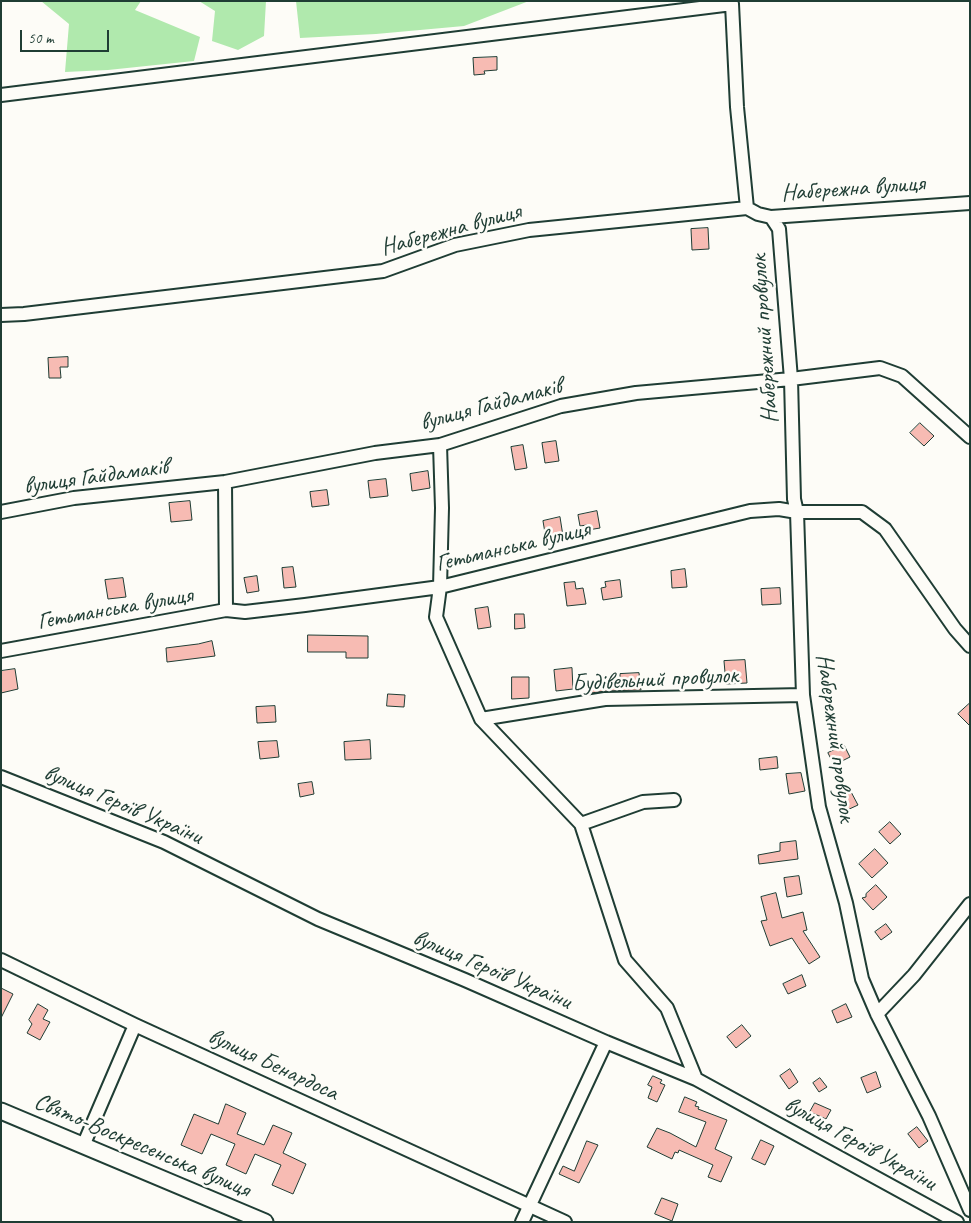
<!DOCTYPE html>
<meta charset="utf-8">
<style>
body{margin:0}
#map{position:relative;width:971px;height:1223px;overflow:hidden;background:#fdfcf7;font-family:Caveat,sans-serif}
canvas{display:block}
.frame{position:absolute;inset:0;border:2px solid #1f3d34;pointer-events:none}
.scale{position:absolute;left:20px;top:30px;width:89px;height:22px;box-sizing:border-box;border:2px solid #1f3d34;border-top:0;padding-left:6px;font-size:15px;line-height:18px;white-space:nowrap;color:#1f3d34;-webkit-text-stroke:4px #fdfcf7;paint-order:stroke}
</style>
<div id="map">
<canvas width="971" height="1223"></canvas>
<div class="frame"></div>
<div class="scale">50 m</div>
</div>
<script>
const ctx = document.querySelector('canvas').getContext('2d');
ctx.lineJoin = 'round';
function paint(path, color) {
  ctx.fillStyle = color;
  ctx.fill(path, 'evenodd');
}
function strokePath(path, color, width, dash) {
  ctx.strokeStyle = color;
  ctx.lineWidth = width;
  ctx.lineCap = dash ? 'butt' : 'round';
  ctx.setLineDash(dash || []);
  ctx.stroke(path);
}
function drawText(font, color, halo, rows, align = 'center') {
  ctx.font = font + ' Caveat,sans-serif';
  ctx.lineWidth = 5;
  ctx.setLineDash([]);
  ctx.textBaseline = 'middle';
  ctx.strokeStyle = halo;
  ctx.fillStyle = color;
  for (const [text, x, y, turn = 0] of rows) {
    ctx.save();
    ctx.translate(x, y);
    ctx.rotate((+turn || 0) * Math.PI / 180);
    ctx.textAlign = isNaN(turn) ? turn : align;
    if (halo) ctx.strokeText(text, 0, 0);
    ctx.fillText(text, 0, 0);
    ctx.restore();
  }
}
paint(new Path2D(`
 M 41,1 L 141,1 L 135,10 L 200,37 L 194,61 L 108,70 L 65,72 L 69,24 Z
 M 199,1 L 266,1 L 264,36 L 238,50 L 212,41 L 215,11 Z
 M 296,1 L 529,1 L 464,26 L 376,34 L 300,38 Z`), '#b0e9ad');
const building = new Path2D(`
 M 497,57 L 497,70 L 484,71 L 485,74 L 474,75 L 473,58 Z
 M 708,228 L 709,249 L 692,250 L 691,229 Z
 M 68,357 L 68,367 L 60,367 L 61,378 L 49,378 L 48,358 Z
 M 920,423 L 934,436 L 924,446 L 910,433 Z
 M 556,441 L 559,461 L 545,463 L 542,443 Z
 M 523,445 L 527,468 L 515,470 L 511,447 Z
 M 428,471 L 430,488 L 412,491 L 410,474 Z
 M 386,479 L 388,496 L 370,498 L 368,481 Z
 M 327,490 L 329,505 L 312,507 L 310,492 Z
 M 190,501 L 192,520 L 171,522 L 169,503 Z
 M 597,511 L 600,528 L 588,530 L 587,525 L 580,526 L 578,515 Z
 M 560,517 L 563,536 L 546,539 L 543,521 Z
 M 293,567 L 296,587 L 284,588 L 282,568 Z
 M 685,569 L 687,587 L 672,588 L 671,571 Z
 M 257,576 L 259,591 L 247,593 L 244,578 Z
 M 123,578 L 126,597 L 108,599 L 105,580 Z
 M 620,580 L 622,597 L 603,600 L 601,588 L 606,587 L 605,582 Z
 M 575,582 L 576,589 L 583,588 L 586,604 L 567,606 L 564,583 Z
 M 780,588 L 781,604 L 762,605 L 761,589 Z
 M 488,607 L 491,627 L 478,629 L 475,609 Z
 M 515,614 L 524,614 L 525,628 L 515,629 Z
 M 308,635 L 368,636 L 368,658 L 346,658 L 346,652 L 308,652 Z
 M 212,641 L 215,656 L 167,662 L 166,648 L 198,644 Z
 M 745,660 L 747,683 L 726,684 L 724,661 Z
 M 572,668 L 573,689 L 556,691 L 554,670 Z
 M 15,669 L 18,689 L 1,693 L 1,671 Z
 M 639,673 L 641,690 L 605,691 L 591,693 L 590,683 L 620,681 L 620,674 Z
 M 512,677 L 529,677 L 529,698 L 512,699 Z
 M 388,694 L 405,695 L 404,707 L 387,706 Z
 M 970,703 L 970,726 L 958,714 Z
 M 275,706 L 276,722 L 257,723 L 256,707 Z
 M 370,740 L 371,759 L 345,760 L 344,742 Z
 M 277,741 L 279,757 L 260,759 L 258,742 Z
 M 844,745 L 850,757 L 834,765 L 828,753 Z
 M 777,757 L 778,768 L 760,770 L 759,759 Z
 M 801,773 L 805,791 L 789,794 L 786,774 Z
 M 312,782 L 314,794 L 300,797 L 298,784 Z
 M 850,790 L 858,805 L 845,811 L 837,797 Z
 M 890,822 L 901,834 L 890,844 L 879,832 Z
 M 796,841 L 798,859 L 759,864 L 758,855 L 780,851 L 780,843 Z
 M 875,849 L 888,863 L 872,878 L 859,864 Z
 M 799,876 L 802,894 L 787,897 L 784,878 Z
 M 876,885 L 887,897 L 873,910 L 862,898 L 866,897 L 866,894 Z
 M 776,893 L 782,918 L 803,912 L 807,930 L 803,931 L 820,957 L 809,964 L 792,938 L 770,946 L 761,921 L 767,920 L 761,897 Z
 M 886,924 L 892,932 L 881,940 L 875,932 Z
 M 802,975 L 806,986 L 788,994 L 783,984 Z
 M 1,988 L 13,994 L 1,1018 Z
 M 38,1004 L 48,1010 L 43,1019 L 50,1022 L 40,1040 L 27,1033 L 32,1024 L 29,1020 Z
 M 846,1004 L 852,1017 L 837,1023 L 832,1011 Z
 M 742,1025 L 751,1036 L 736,1048 L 727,1037 Z
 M 790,1069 L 798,1082 L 789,1089 L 780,1076 Z
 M 876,1072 L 881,1087 L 867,1093 L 861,1078 Z
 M 653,1076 L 662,1080 L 660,1083 L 665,1085 L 657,1102 L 648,1098 L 652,1087 L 648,1085 Z
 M 820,1078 L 827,1087 L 819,1092 L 813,1083 Z
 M 685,1097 L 697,1102 L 695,1106 L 699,1107 L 698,1109 L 727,1120 L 715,1149 L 732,1157 L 721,1182 L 708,1177 L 713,1165 L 679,1150 L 678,1153 L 675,1152 L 672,1159 L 647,1147 L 657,1128 L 670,1133 L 696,1147 L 706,1122 L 679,1112 Z
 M 815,1103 L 831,1110 L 826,1119 L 810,1112 Z
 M 226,1104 L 246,1113 L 237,1134 L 264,1145 L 273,1125 L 292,1133 L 283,1153 L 306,1164 L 293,1194 L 272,1185 L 281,1165 L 255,1154 L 246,1174 L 226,1165 L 235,1144 L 211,1134 L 202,1154 L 181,1145 L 194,1114 L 218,1124 Z
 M 917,1127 L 928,1141 L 919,1148 L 908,1134 Z
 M 761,1140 L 774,1146 L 765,1165 L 752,1159 Z
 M 587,1141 L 598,1145 L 579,1183 L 559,1174 L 563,1166 L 574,1171 Z
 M 662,1198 L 678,1204 L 672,1221 L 655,1214 Z`);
paint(building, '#f7bbb3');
strokePath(building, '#1f3d34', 1);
const minor = new Path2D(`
 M 1,95 L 732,4 L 737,107 L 747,208
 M 771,217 L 779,229 L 791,379 L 794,499 L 797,512 L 803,695 L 819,807 L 846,903 L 862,979 L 877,1014 L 929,1116 L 970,1210
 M 1,315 L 24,314 L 383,271 L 455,245 L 529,230 L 747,208 L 758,214 L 771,217 L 970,203
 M 440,445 L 442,508 L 440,587 L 436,617 L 481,719 L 581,824 L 625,960 L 667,1008 L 696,1079
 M 225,482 L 226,610
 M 1,512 L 74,498 L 225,482 L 375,453 L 440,445 L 561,406 L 636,393 L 791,379 L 880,368 L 902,376 L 970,437
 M 1,651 L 226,610 L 245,612 L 305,605 L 440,587 L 750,511 L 779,509 L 797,512 L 862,512 L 885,529 L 955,629 L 970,646
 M 481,719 L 605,699 L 803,695
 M 1,777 L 164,842 L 318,919 L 465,980 L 606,1042 L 696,1079 L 957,1222
 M 581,824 L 643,802 L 674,800
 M 1,960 L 135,1025 L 565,1222
 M 877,1014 L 914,975 L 970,904
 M 83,1146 L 135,1025
 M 522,1222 L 606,1042`);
const tertiary = new Path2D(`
 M 1,1111 L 265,1222`);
strokePath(minor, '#1f3d34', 16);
strokePath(tertiary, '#1f3d34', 19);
strokePath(minor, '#fdfcf7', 12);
strokePath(tertiary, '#fdfcf7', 15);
drawText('24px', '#1f3d34', '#fdfcf7', [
 ["Набережна вулиця",853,189,-4],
 ["Набережна вулиця",451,230,-15],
 ["Набережний провулок",765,339,-94],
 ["вулиця Гайдамаків",491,405,-15],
 ["вулиця Гайдамаків",96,477,-8],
 ["Гетьманська вулиця",513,547,-13],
 ["Гетьманська вулиця",115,609,-10],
 ["Будівельний провулок",655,680,-3],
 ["Набережний провулок",835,738,82],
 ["вулиця Героїв України",123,805,23],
 ["вулиця Героїв України",492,970,23],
 ["вулиця Бенардоса",273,1065,25],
 ["вулиця Героїв України",860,1144,29],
 ["Свято-Воскресенська вулиця",142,1146,23]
]);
</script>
